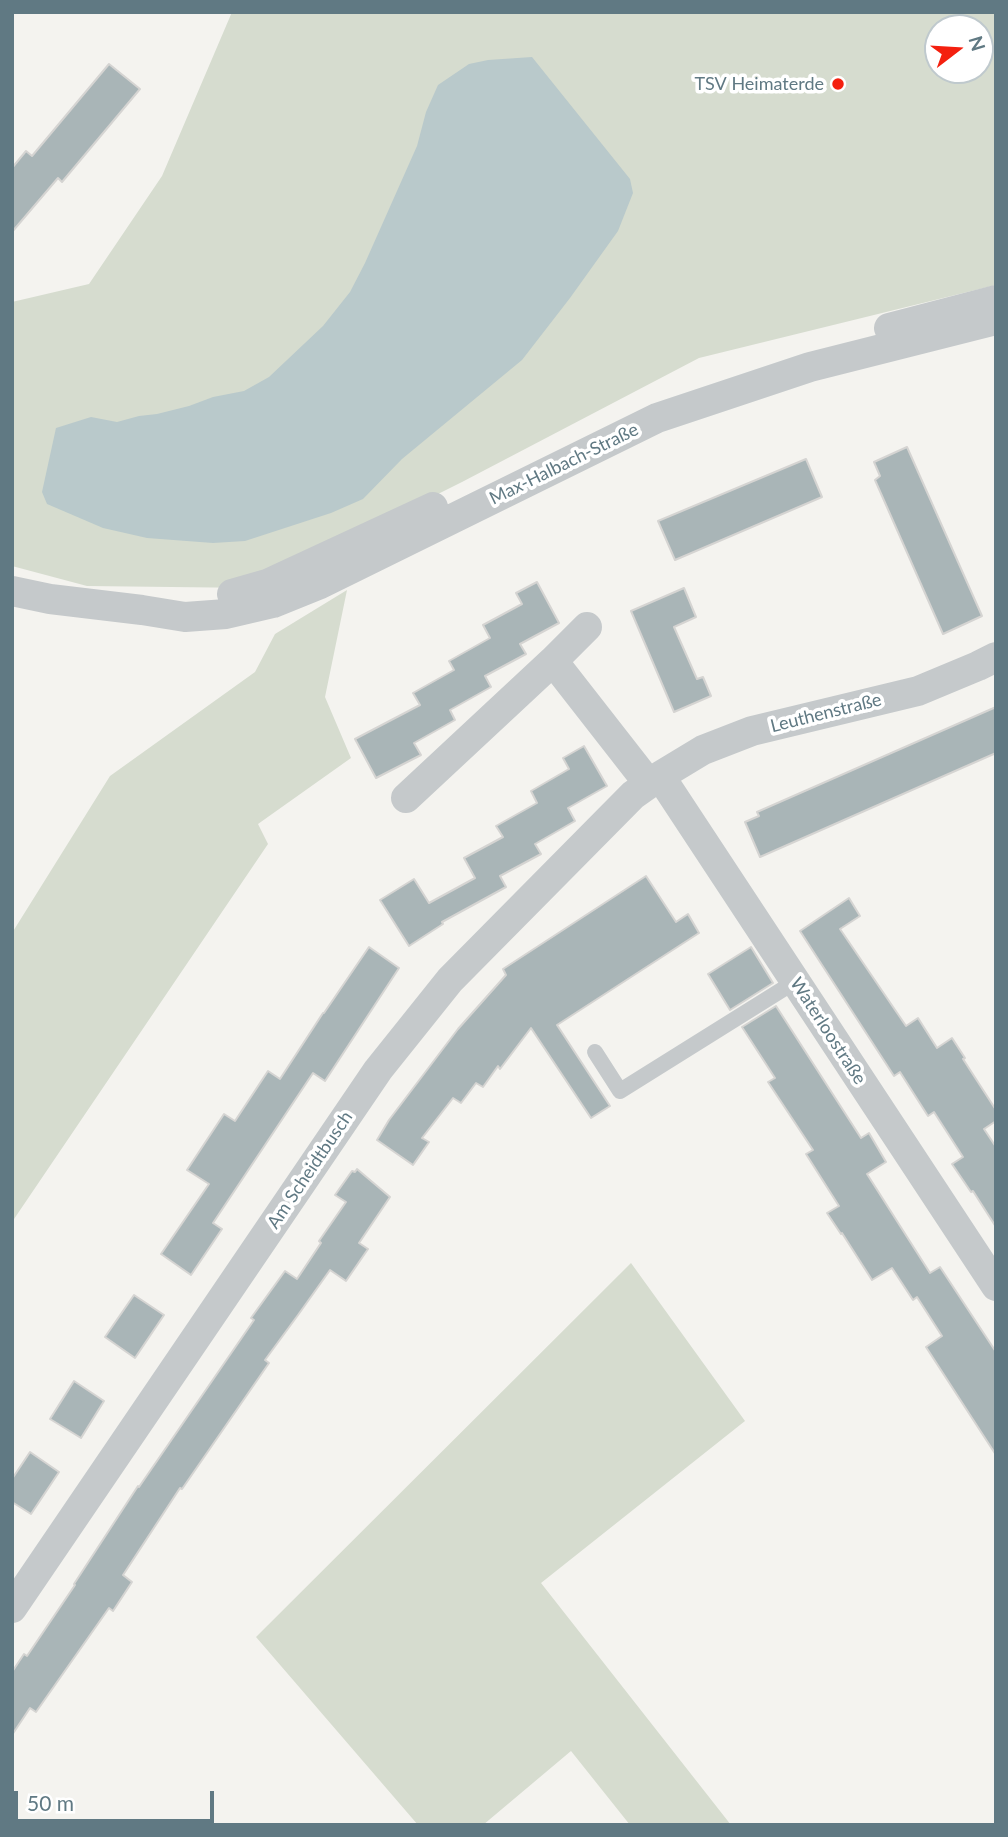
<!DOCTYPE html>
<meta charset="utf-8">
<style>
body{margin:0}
#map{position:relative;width:1008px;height:1837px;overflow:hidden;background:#f4f3ef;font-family:Lato,sans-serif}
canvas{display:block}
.frame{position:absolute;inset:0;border:14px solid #607983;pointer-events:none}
.north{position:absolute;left:924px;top:14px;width:70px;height:70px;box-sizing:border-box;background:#fff;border:2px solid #bfc9cd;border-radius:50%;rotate:73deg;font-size:19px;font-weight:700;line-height:28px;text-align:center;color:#607983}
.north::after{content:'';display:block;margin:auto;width:24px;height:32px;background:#f4200f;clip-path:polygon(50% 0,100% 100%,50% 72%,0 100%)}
.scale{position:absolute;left:14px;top:1791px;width:200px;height:32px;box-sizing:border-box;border:4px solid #607983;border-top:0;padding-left:9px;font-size:21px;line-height:24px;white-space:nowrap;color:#607983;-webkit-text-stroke:5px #fff;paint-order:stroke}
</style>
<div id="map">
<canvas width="1008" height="1837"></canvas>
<div class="frame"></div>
<div class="north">N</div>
<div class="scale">50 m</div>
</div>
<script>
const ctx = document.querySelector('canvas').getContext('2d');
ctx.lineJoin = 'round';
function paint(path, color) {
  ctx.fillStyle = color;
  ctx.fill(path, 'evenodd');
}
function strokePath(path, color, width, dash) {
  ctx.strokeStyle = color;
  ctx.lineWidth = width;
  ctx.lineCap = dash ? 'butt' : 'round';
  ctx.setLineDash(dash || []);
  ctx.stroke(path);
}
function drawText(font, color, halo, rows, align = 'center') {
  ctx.font = font + ' Lato,sans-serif';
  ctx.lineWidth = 7;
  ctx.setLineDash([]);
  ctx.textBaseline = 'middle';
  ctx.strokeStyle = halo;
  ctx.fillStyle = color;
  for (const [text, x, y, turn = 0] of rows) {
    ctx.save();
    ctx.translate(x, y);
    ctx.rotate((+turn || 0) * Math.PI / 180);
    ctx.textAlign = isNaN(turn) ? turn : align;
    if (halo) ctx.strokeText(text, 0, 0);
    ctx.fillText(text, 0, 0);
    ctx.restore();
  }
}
paint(new Path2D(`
 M 232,12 L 996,12 L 996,285 L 699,358 L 462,482 L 330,548 L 256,588 L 87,586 L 12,566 L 12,302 L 89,284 L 162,176 ZM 938,28 L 980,28 L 980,70 L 938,70 Z
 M 347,590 L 325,697 L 351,758 L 258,824 L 268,844 L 12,1222 L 12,933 L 110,776 L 255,672 L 275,634 Z
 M 631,1263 L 745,1421 L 541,1583 L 731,1825 L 630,1825 L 571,1751 L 483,1825 L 418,1825 L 256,1637 Z`), '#d6dccf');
paint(new Path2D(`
 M 532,57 L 630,179 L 633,193 L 618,231 L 570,298 L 522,360 L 402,459 L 363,499 L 331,513 L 245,541 L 213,543 L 147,538 L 103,528 L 47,504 L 42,492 L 56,428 L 91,417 L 117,422 L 139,416 L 157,414 L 189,406 L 213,397 L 244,391 L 269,377 L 323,326 L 350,292 L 365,263 L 417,146 L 426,112 L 438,85 L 469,64 L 488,60 Z`), '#b9c9cb');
const building = new Path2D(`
 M 109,64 L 140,89 L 62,182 L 58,178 L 12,232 L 12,168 L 26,151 L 32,156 Z
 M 907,447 L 982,616 L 943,634 L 875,480 L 880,476 L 874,462 Z
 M 806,459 L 822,497 L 675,560 L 658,521 Z
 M 537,582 L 559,623 L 520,644 L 526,654 L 485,676 L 491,687 L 450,710 L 455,720 L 414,743 L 421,755 L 376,778 L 355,739 L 420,705 L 413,693 L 454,670 L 449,661 L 490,638 L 483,625 L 522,604 L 516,593 Z
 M 684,588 L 696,617 L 674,627 L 697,679 L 703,677 L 711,696 L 674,712 L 631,611 Z
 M 996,707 L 996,753 L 760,857 L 745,822 L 759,816 L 757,812 Z
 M 584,746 L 607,786 L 568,808 L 575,821 L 535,844 L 541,854 L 500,876 L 506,887 L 442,922 L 443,924 L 409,946 L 380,900 L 414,879 L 429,903 L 475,878 L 464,858 L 503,837 L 496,826 L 537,803 L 531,791 L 569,769 L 563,758 Z
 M 646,876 L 676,922 L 688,914 L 699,933 L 557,1025 L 610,1106 L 591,1118 L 531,1028 L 500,1069 L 498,1066 L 483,1087 L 476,1083 L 461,1103 L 453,1098 L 422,1138 L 429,1142 L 413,1165 L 377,1140 L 389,1120 L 458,1029 L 506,975 L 503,969 Z
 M 849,898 L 860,916 L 840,929 L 906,1026 L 918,1018 L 937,1048 L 952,1038 L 965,1058 L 963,1059 L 996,1110 L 996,1121 L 984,1129 L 996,1147 L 996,1227 L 973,1191 L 971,1192 L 952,1164 L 963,1157 L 934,1112 L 928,1116 L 900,1072 L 894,1076 L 800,931 Z
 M 369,947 L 399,968 L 325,1081 L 313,1073 L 213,1223 L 222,1229 L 191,1275 L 161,1254 L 209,1184 L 187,1170 L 224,1114 L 235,1121 L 268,1071 L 280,1079 L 323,1013 L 324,1013 Z
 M 751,947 L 773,983 L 730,1010 L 708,974 Z
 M 776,1006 L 861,1138 L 869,1133 L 886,1162 L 867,1174 L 930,1273 L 940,1267 L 996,1352 L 996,1455 L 926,1347 L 942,1336 L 917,1297 L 913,1300 L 892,1268 L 872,1280 L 842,1233 L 841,1234 L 827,1213 L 839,1206 L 806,1154 L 813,1150 L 768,1082 L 775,1078 L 742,1027 Z
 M 357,1169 L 390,1197 L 359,1243 L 368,1249 L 346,1281 L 330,1270 L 298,1315 L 265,1360 L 269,1363 L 182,1489 L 180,1488 L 123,1575 L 132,1582 L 113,1611 L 109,1608 L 36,1712 L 30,1708 L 12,1735 L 12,1672 L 24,1654 L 27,1656 L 75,1585 L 74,1584 L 138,1486 L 139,1487 L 254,1320 L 251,1318 L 285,1271 L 297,1279 L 321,1243 L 319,1241 L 346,1202 L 335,1195 L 352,1171 L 355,1172 Z
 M 134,1295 L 164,1315 L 135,1358 L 105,1337 Z
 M 74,1381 L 104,1401 L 81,1438 L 50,1419 Z
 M 30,1452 L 59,1472 L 31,1514 L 12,1502 L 12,1479 Z`);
paint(building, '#a9b5b7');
strokePath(building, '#d5d4d2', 2);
strokePath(new Path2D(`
 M 595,1052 L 620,1091 L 796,981`), '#c5c9cb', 16);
strokePath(new Path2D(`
 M 889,328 L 996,300
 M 12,591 L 50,599 L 142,610 L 185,617 L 226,614 L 273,603 L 320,584 L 657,418 L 810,367 L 996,320
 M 232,594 L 267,584 L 433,507
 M 553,661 L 587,627
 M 660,776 L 996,1286
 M 406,798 L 553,661 L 649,784
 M 12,1608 L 378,1070 L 450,980 L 633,795 L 660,776 L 703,750 L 752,731 L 918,691 L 978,666 L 996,657`), '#c5c9cb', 30);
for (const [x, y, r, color] of [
 [838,84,7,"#f4200f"]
]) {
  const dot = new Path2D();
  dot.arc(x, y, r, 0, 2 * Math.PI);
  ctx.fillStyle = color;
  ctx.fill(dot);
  strokePath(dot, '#fff', 2.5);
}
drawText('18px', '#607983', '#fff', [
 ["TSV Heimaterde",824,84]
], 'right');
drawText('18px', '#607983', '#fff', [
 ["Max-Halbach-Straße",564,464,-26],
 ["Leuthenstraße",826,713,-14],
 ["Waterloostraße",828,1031,57],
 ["Am Scheidtbusch",310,1170,-56]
]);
</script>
